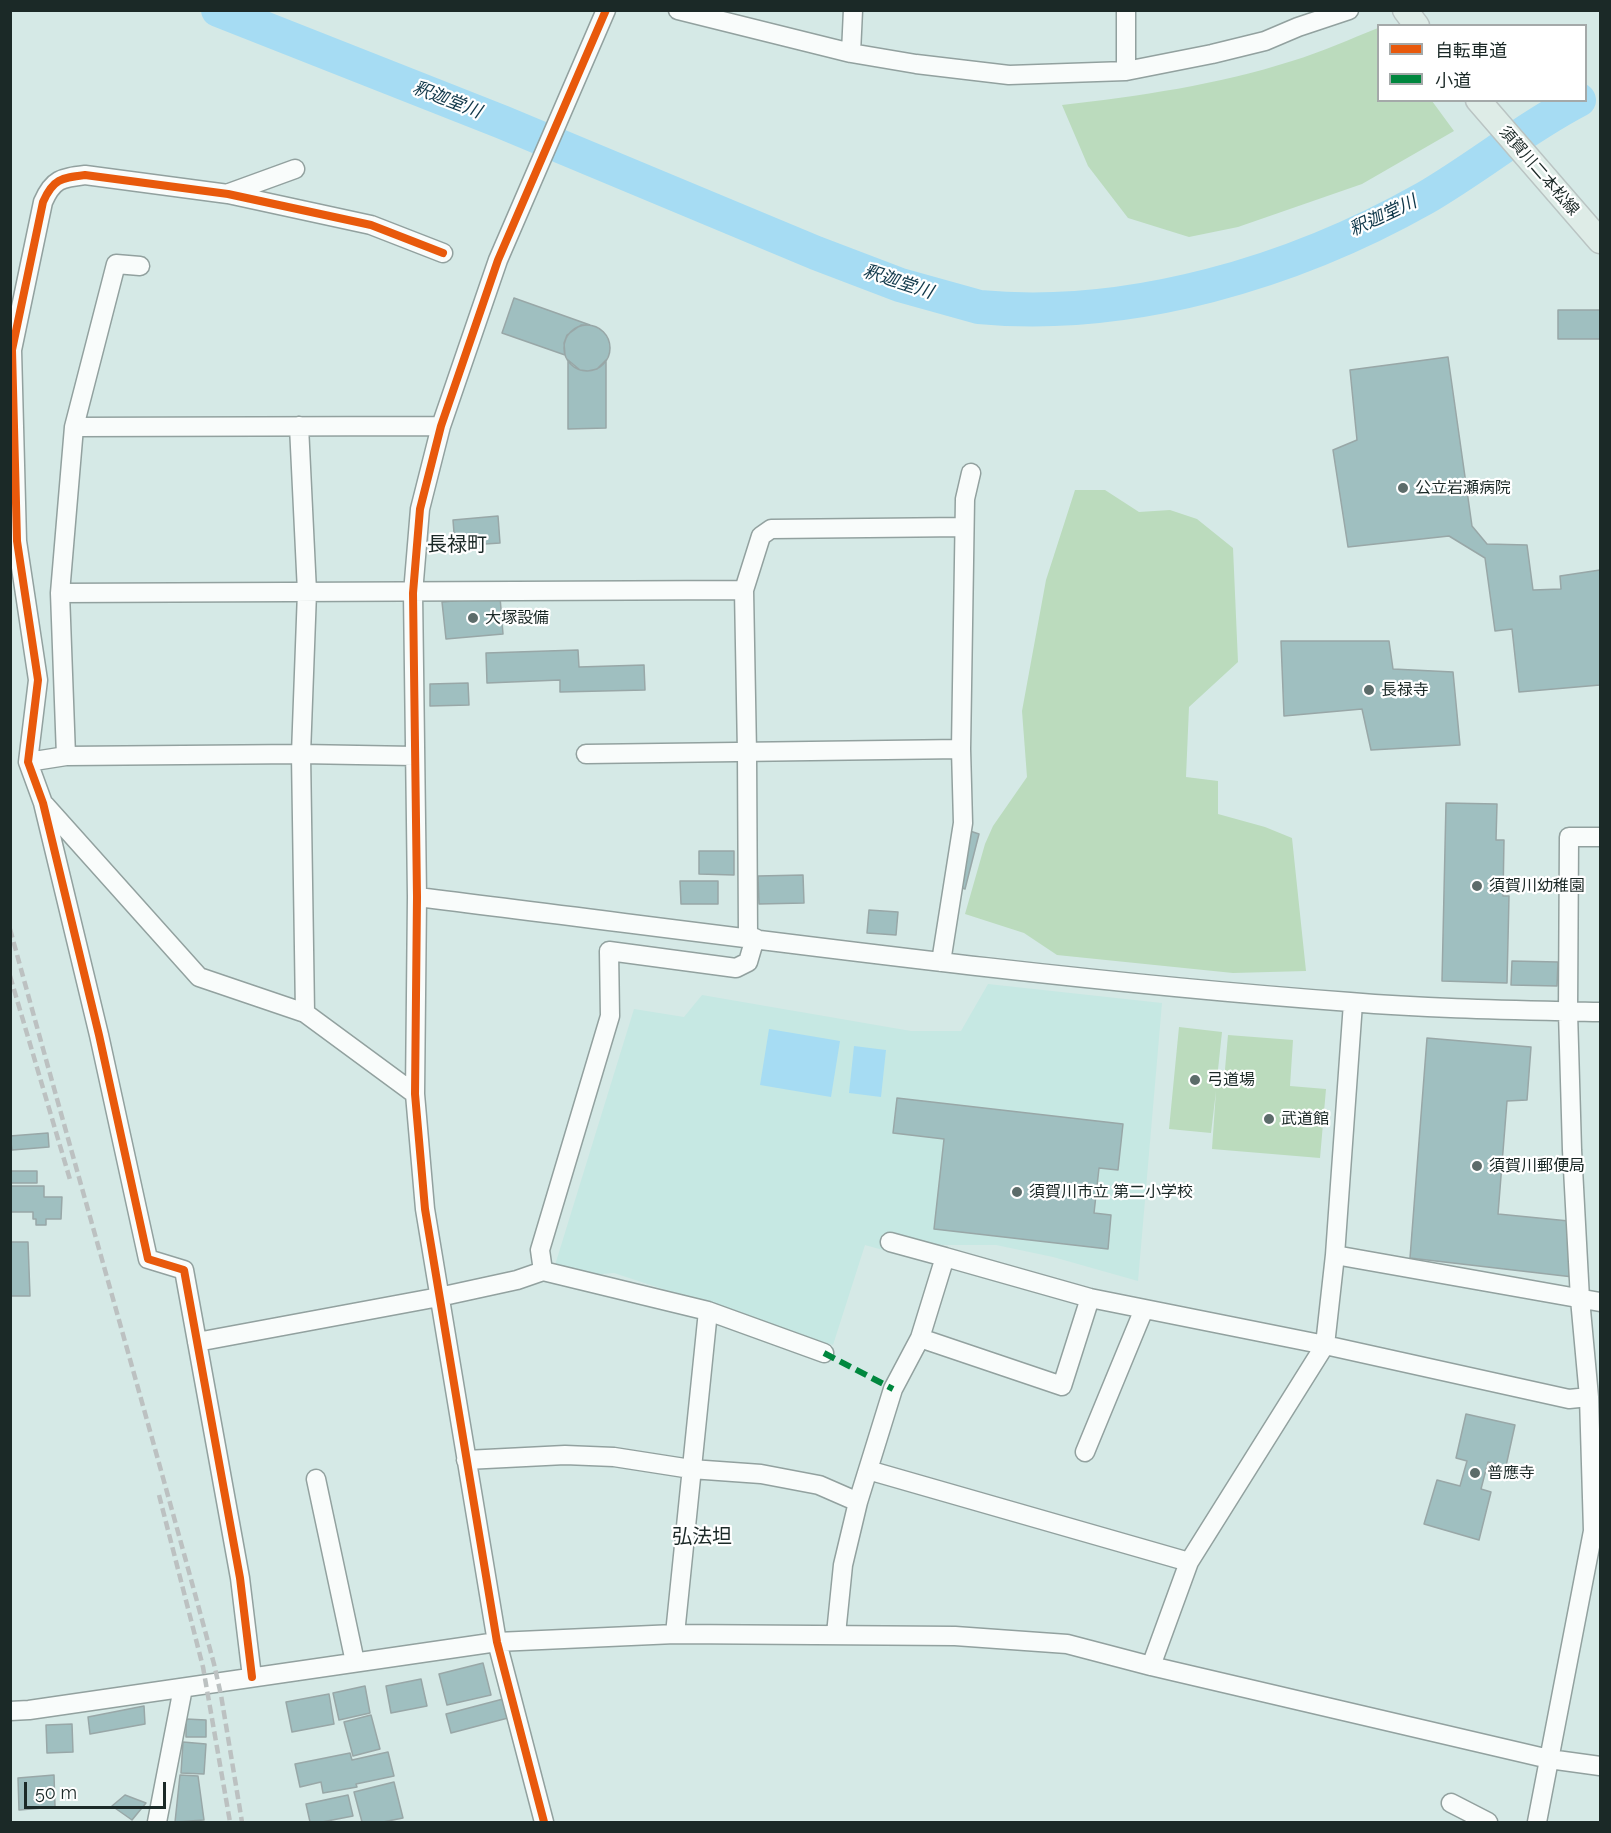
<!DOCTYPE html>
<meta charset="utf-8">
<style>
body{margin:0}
#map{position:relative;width:1611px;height:1833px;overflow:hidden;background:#d5e9e6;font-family:Raleway,"Noto Sans JP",sans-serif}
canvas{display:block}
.frame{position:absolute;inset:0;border:12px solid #1b2927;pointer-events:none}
.legend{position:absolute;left:1377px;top:24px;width:210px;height:78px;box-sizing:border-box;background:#fff;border:2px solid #a4a9a9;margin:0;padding:8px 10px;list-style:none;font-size:18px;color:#1b2927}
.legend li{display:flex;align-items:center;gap:12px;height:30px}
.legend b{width:30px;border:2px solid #a4a9a9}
.scale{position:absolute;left:24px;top:1782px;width:142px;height:27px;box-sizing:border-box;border:3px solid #1b2927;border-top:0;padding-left:8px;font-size:18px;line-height:21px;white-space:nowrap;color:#1b2927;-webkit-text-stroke:4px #fff;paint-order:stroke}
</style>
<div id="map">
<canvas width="1611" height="1833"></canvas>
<div class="frame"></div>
<ul class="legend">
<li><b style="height:8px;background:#e8590c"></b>自転車道</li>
<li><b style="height:8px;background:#00873e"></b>小道</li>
</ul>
<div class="scale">50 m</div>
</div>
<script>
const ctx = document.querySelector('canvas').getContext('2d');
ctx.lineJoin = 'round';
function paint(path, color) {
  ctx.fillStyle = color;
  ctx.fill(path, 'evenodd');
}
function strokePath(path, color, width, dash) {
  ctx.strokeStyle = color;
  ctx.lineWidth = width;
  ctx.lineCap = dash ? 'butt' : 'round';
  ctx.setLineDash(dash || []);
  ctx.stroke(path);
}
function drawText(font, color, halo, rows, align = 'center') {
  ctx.font = font + ' Raleway,"Noto Sans JP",sans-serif';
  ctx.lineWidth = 4.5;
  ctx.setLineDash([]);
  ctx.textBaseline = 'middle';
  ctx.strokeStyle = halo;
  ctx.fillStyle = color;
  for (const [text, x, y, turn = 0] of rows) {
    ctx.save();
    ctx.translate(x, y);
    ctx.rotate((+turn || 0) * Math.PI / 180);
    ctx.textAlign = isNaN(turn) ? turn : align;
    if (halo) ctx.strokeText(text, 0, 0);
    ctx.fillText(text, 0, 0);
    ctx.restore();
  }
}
paint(new Path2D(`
 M 988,984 L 1162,1003 L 1138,1281 L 1053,1257 L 996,1245 L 939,1245 L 889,1232 L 883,1250 L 865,1245 L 833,1345 L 614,1273 L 551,1278 L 634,1009 L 684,1017 L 702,995 L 911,1031 L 961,1031 Z`), '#c6e8e3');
paint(new Path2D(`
 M 1378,28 L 1378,100 L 1432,101 L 1454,131 L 1362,184 L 1238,227 L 1189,237 L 1128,218 L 1088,166 L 1062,105 C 1140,96 1217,85 1292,61 C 1322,52 1350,39 1378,28 Z
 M 1075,490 L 1105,490 L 1139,512 L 1170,510 L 1197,519 L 1233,548 L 1238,662 L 1189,707 L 1186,777 L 1218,781 L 1218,814 L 1265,827 L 1292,838 L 1306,971 L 1233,973 L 1057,955 L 1024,933 L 965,914 L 985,844 L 993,826 L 1027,777 L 1022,711 L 1046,580 Z
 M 1179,1027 L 1222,1032 L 1217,1079 L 1224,1081 L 1228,1035 L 1293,1040 L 1290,1086 L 1326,1089 L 1320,1158 L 1212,1149 L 1216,1091 L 1211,1133 L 1169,1129 Z`), '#bbdbbd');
paint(new Path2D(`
 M 769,1029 L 840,1041 L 831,1097 L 760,1085 Z
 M 854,1046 L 886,1050 L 881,1097 L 849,1093 Z`), '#a6dcf3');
strokePath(new Path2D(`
 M 218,10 L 502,122 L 816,253 L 900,285 L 979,307 C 1131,321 1294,272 1425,198 C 1478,167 1525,128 1579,100`), '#a6dcf3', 34);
const building = new Path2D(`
 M 514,298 L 590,325 L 581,325 L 567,335 L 564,343 L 565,355 L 502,333 Z
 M 1558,310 L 1600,310 L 1600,339 L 1558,339 Z
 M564 348a23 23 0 1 1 46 0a23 23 0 1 1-46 0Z
 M 1448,357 L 1472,526 L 1487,544 L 1527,545 L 1533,590 L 1561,589 L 1560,576 L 1600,570 L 1600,685 L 1519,692 L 1512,629 L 1495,631 L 1485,558 L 1449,536 L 1348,547 L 1333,450 L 1357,440 L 1350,370 Z
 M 568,360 L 580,370 L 588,371 L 597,369 L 606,360 L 606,428 L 568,429 Z
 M 498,516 L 500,543 L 455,546 L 453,520 Z
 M 500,597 L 503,634 L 446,639 L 442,602 Z
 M 1281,641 L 1389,641 L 1393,669 L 1453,672 L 1460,745 L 1371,750 L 1362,709 L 1284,716 Z
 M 578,650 L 579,667 L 644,665 L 645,690 L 560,692 L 560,680 L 487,683 L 486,653 Z
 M 468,683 L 469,705 L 430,706 L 430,684 Z
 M 1446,803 L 1497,804 L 1496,840 L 1504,840 L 1503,896 L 1509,896 L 1507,983 L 1442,981 Z
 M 970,831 L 979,834 L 965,889 L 956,886 Z
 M 699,851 L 734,851 L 734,875 L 699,874 Z
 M 803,875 L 804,903 L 759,904 L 758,876 Z
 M 680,881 L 718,881 L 718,904 L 681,904 Z
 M 869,910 L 898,912 L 896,935 L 867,933 Z
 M 1512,961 L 1558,962 L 1557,986 L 1511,985 Z
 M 1427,1038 L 1531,1047 L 1527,1100 L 1507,1101 L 1498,1214 L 1579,1222 L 1573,1277 L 1410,1258 Z
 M 897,1098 L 1123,1124 L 1118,1170 L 1099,1168 L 1094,1213 L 1111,1215 L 1108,1249 L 934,1229 L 944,1139 L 893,1133 Z
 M 48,1133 L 49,1147 L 12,1150 L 10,1136 Z
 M 10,1171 L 37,1171 L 37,1183 L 10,1183 Z
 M 10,1186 L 44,1186 L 44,1197 L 62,1197 L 61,1219 L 46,1219 L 46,1225 L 36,1225 L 36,1219 L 33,1219 L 33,1212 L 10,1212 Z
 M 10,1242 L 28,1242 L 30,1296 L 10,1296 Z
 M 1466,1414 L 1515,1425 L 1506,1466 L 1488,1462 L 1481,1489 L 1491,1492 L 1479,1540 L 1424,1524 L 1437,1480 L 1460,1486 L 1467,1461 L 1456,1458 Z
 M 483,1663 L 491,1695 L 447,1705 L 439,1674 Z
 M 421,1679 L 427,1706 L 391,1713 L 386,1686 Z
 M 365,1686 L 370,1713 L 339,1720 L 333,1693 Z
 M 329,1694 L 334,1724 L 292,1732 L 286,1702 Z
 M 503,1699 L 508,1718 L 451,1733 L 446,1714 Z
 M 144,1706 L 145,1724 L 90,1734 L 88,1717 Z
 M 371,1715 L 380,1749 L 353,1756 L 344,1722 Z
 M 186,1719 L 206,1720 L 206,1737 L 186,1737 Z
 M 72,1724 L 73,1752 L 47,1753 L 46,1725 Z
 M 183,1742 L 206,1744 L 204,1774 L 181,1773 Z
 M 388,1752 L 394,1776 L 356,1784 L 357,1787 L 323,1793 L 321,1782 L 300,1787 L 295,1764 L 350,1753 L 352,1760 Z
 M 54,1775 L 55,1807 L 19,1810 L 18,1778 Z
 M 180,1775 L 198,1776 L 204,1820 L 175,1822 Z
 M 394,1782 L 403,1818 L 383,1822 L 362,1822 L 354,1792 Z
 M 125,1795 L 146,1803 L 132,1820 L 112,1806 Z
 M 348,1795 L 353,1816 L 322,1822 L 310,1822 L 306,1804 Z`);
paint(building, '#9fbfc0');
strokePath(building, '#98a7a7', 1.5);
const minor = new Path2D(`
 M 678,10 L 851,53 L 916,64 L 1009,75 L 1126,71 L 1212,54 L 1265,41 L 1298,27 L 1349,10
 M 851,53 L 853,10
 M 1126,71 L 1126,10
 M 229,193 L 295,169
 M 140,266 L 116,264 L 74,427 L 60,593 L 66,756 L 301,754 L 414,756
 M 299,426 L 307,592 L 301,754 L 305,1013
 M 74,427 L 441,426
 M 60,593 L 744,590
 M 586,754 L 961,749
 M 28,762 L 66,756
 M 45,805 L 199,977 L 305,1013 L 415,1094
 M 417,897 C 728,935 1038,979 1350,1002 C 1433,1009 1517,1010 1600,1012
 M 748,937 L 747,753 L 744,590 L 761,536 L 771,529 L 964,527
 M 941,962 L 963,823 L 961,749 L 965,499 L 971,473
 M 890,1242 L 945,1257
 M 1335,1255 L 1600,1302
 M 543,1271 L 540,1250 L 610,1016 L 609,951 L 736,968 L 748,962 L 755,938
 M 920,1338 L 1062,1386 L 1090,1298
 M 197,1342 L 439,1297 L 517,1280 L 543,1271 L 708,1311 L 824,1353
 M 1085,1452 L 1144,1309
 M 466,1460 L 565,1455 L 614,1457 L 691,1469 L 761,1474 L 819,1485 L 858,1502
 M 868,1470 L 1189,1562
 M 316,1479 L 355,1662
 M 675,1634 L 708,1311
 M 836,1634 L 843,1565 L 858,1502 L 893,1389 L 920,1338 L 945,1257 L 1090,1298 L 1325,1345 L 1569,1399 L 1589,1397
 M 1151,1666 L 1189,1562 L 1325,1345 L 1335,1255 L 1353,1003
 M 252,1677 L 240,1578 L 184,1270 L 148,1259 L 99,1035 L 43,803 L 28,762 L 38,680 L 17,541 L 12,350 L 43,202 C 53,179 61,178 85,175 L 228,194 L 371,225 L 443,253
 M 10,1711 L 29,1710 L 497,1642 L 675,1634 L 955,1636 L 1067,1644 L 1151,1666 L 1549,1759 L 1600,1766
 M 1451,1803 L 1488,1822
 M 157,1822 L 183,1688
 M 544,1822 L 497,1642 L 425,1209 L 415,1094 L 417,897 L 413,593 L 420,509 L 441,426 L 498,260 L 606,10
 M 1537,1822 L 1593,1531 L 1589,1397 L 1580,1299 L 1572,1150 L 1568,1012 L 1569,837 L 1600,837`);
const major = new Path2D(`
 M 1405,10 L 1417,26
 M 1478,100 L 1600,241`);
strokePath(minor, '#92a19f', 21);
strokePath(major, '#bac4c3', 27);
strokePath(minor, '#f9fcfb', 18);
strokePath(major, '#deece7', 24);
strokePath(new Path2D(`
 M 10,929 C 77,1174 148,1419 214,1664 L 221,1695 L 242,1822
 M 10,976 L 71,1183
 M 159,1495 L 203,1667 L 230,1822`), '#bcc1c1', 4.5, [9, 4.5]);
strokePath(new Path2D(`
 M 824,1353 L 893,1389`), '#00873e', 6, [12, 6]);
strokePath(new Path2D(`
 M 252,1677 L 240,1578 L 184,1270 L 148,1259 L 99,1035 L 43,803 L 28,762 L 38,680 L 17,541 L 12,350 L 43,202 C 53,179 61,178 85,175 L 228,194 L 371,225 L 443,253
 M 544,1822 L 497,1642 L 425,1209 L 415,1094 L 417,897 L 413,593 L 420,509 L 441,426 L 498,260 L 606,10`), '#e8590c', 8);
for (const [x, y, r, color] of [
 [1403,488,6,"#5c6c6a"],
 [473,618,6,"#5c6c6a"],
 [1369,690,6,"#5c6c6a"],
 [1477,886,6,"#5c6c6a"],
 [1195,1080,6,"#5c6c6a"],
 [1269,1119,6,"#5c6c6a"],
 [1477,1166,6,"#5c6c6a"],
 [1017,1192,6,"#5c6c6a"],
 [1475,1473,6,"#5c6c6a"]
]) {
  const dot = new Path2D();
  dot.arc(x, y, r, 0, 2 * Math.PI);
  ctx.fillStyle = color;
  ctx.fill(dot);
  strokePath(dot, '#fff', 2);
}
drawText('16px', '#1b2927', '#fff', [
 ["須賀川二本松線",1539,171,49]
]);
drawText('16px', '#1b2927', '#fff', [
 ["公立岩瀬病院",1415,488],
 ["大塚設備",485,618],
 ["長禄寺",1381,690],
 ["須賀川幼稚園",1489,886],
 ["弓道場",1207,1080],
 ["武道館",1281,1119],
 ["須賀川郵便局",1489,1166],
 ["須賀川市立 第二小学校",1029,1192],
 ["普應寺",1487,1473]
], 'left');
drawText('italic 18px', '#0f3749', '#fff', [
 ["釈迦堂川",447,100,21],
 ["釈迦堂川",1383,216,-25],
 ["釈迦堂川",898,282,18]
]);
drawText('20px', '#1b2927', '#fff', [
 ["長禄町",457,545],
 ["弘法坦",702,1537]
]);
</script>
